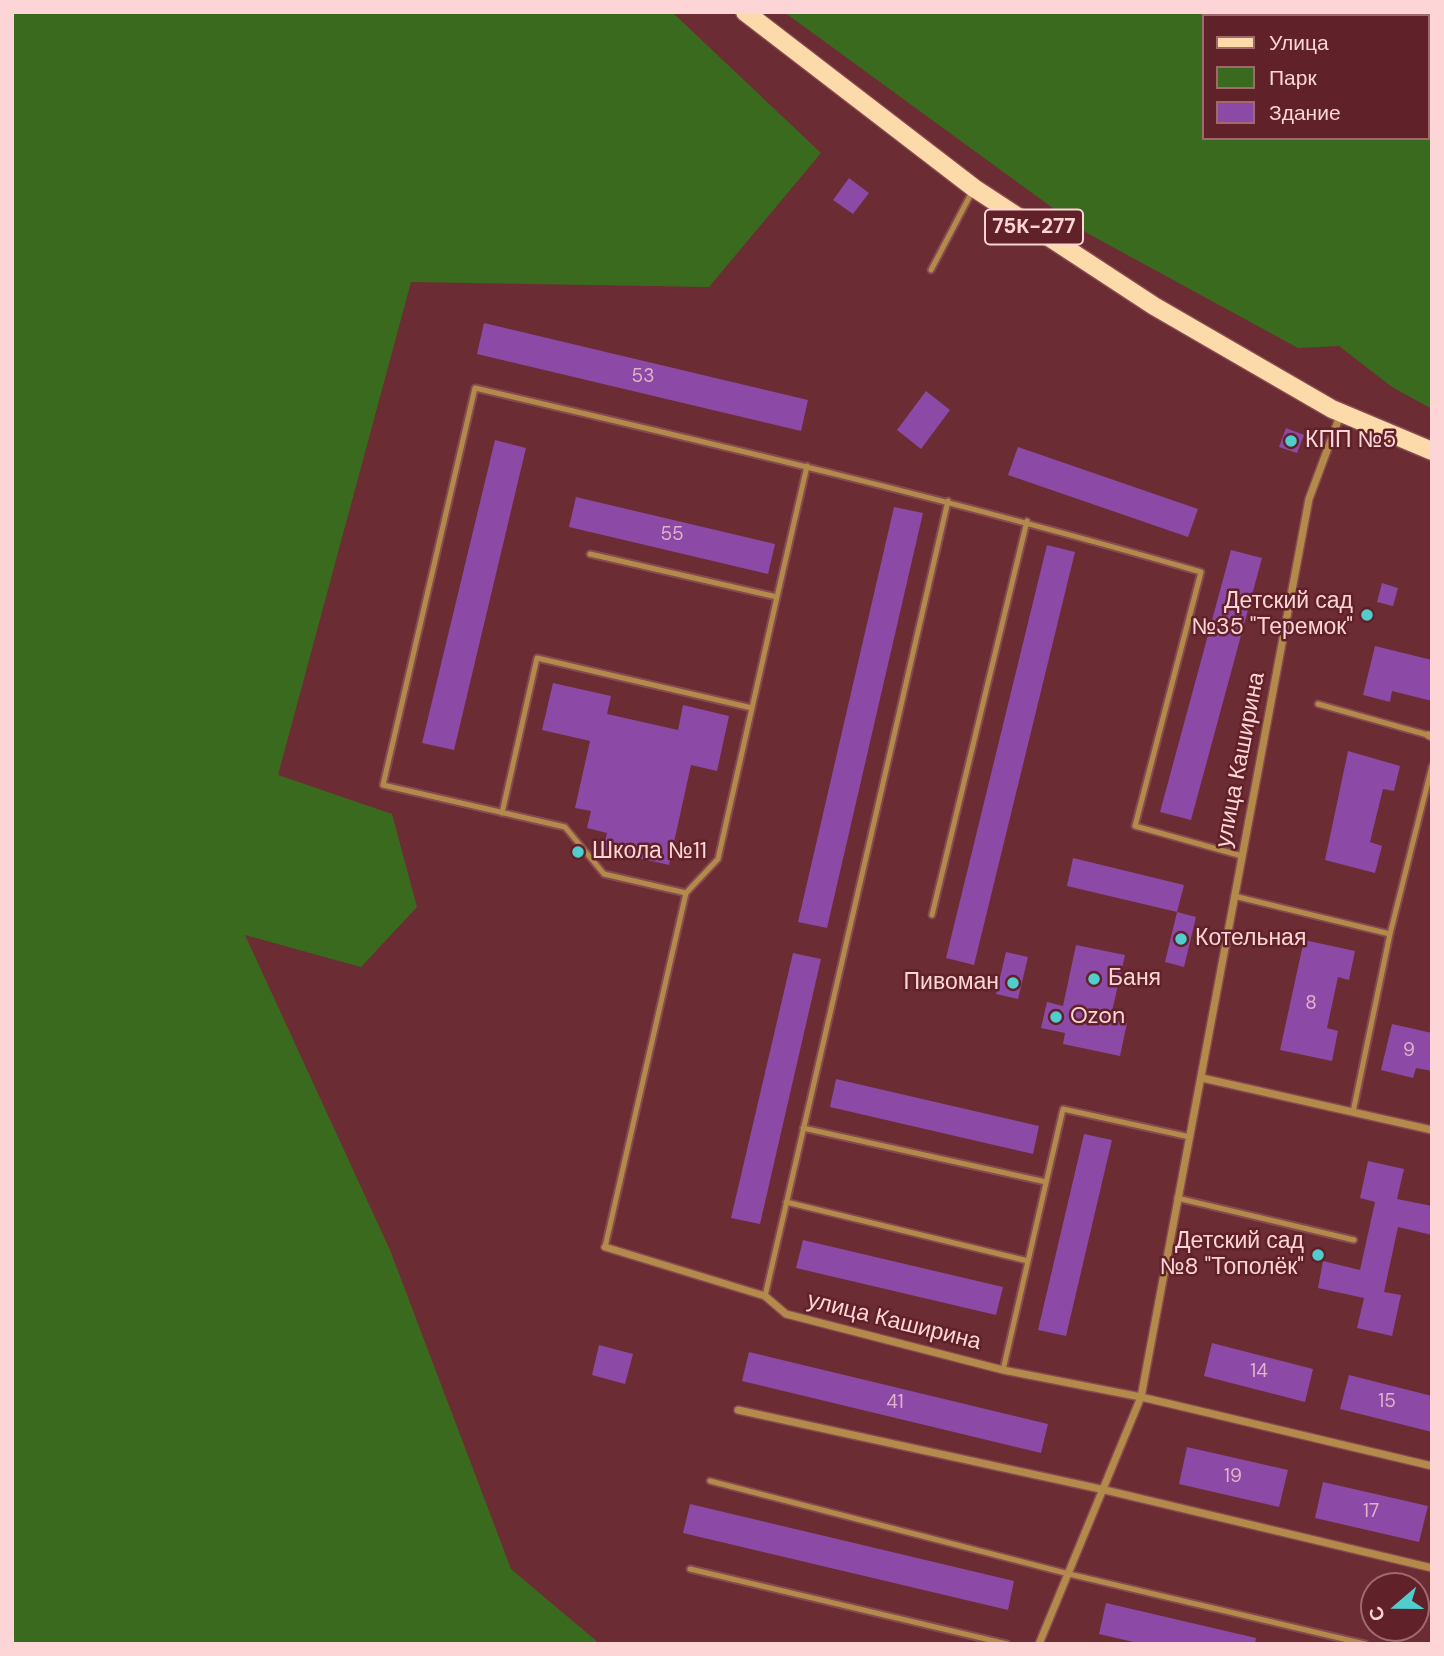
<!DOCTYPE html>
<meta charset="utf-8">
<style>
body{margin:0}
#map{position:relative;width:1444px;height:1656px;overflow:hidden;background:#6c2c33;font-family:"DM Sans",sans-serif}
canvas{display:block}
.frame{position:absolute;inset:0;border:14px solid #fdd5d6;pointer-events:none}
.legend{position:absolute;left:1202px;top:14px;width:228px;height:126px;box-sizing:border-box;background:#602129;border:2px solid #9f696e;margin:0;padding:9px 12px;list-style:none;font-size:21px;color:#fdd5d6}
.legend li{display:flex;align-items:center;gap:14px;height:35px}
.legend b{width:35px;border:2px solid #9f696e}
.north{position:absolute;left:1360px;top:1572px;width:70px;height:70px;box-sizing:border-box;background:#602129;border:2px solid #9f696e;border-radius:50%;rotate:250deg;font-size:19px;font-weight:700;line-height:28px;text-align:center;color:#fdd5d6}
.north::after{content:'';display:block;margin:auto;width:24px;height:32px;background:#52cdce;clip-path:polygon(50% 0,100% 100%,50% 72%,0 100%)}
</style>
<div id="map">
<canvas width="1444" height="1656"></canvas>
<div class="frame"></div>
<ul class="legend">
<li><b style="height:9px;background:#fcdaaa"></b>Улица</li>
<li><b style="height:19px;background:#3a6a1d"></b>Парк</li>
<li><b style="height:19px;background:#8c49a5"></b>Здание</li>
</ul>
<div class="north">С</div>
</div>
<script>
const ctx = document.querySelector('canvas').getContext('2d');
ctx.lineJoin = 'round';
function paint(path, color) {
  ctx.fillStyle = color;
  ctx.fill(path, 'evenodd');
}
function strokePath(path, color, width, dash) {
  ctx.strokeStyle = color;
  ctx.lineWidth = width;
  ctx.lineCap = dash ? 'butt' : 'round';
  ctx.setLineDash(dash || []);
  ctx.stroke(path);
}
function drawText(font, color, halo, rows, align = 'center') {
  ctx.font = font + ' "DM Sans",sans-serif';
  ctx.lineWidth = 5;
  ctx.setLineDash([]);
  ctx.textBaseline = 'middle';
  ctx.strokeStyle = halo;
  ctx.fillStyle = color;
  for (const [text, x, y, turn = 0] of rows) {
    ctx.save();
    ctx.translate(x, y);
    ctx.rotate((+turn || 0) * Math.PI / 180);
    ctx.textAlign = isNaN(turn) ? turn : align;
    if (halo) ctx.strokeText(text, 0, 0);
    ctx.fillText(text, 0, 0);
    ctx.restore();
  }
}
paint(new Path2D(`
 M 12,12 L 672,12 L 821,153 L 709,287 L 411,282 L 278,775 L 392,814 L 417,907 L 361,967 L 245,935 L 390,1250 L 511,1569 L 600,1644 L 12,1644 Z
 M 784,12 L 1432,12 L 1432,409 L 1392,387 L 1339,346 L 1298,348 L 1087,233 ZM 1204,16 L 1428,16 L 1428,138 L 1204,138 Z`), '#3a6a1d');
paint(new Path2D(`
 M 849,178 L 869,193 L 853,214 L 833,200 Z
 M 484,323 L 808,400 L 801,431 L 477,354 Z
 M 926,391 L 950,410 L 921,449 L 897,430 Z
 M 1286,428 L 1304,435 L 1297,453 L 1279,447 Z
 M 495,440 L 526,448 L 454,750 L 422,743 Z
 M 1018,447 L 1198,509 L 1188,537 L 1008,475 Z
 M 576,497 L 775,544 L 768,574 L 569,527 Z
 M 894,507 L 923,513 L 827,928 L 798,922 Z
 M 1047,545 L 1075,552 L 974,965 L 946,958 Z
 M 1231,550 L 1262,558 L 1191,820 L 1160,812 Z
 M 1382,583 L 1398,588 L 1393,606 L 1377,602 Z
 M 1375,646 L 1432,660 L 1432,701 L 1392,691 L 1390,702 L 1363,695 Z
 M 553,683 L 611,696 L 607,714 L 678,730 L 683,705 L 729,716 L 717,771 L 691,765 L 669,865 L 603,850 L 607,833 L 587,828 L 591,811 L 575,808 L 590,741 L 542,730 Z
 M 1348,751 L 1400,766 L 1394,791 L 1383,789 L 1370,842 L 1382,846 L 1375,873 L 1325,860 Z
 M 1073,858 L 1184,885 L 1177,912 L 1067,886 Z
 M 1177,912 L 1196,917 L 1184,967 L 1165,962 Z
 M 1304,940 L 1355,951 L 1349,980 L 1338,977 L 1327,1028 L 1338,1031 L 1332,1061 L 1280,1050 Z
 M 1076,945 L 1125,955 L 1110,1020 L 1127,1023 L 1120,1056 L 1063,1044 L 1065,1033 L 1041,1028 L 1047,1002 L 1063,1006 Z
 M 1006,952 L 1028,957 L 1018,999 L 996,994 Z
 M 793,953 L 821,959 L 760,1224 L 731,1218 Z
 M 1392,1024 L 1432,1033 L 1432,1071 L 1416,1068 L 1413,1078 L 1381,1070 Z
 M 836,1079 L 1039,1126 L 1033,1154 L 830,1107 Z
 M 1084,1134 L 1112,1140 L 1066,1336 L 1038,1330 Z
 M 1368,1161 L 1404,1169 L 1397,1199 L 1432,1206 L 1432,1235 L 1398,1227 L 1384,1292 L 1401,1295 L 1392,1336 L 1357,1328 L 1364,1298 L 1318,1288 L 1323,1261 L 1360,1270 L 1375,1202 L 1360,1198 Z
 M 803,1240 L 1003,1287 L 996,1315 L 796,1268 Z
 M 1212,1343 L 1313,1369 L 1305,1402 L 1204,1376 Z
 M 599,1345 L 633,1354 L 625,1384 L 592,1375 Z
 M 749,1352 L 1048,1424 L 1041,1453 L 742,1381 Z
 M 1349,1375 L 1432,1396 L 1432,1432 L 1340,1409 Z
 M 1187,1447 L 1288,1470 L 1279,1507 L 1179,1484 Z
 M 1323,1482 L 1428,1506 L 1419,1542 L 1315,1518 Z
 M 690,1504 L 1014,1581 L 1008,1610 L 683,1533 Z
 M 1106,1603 L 1256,1638 L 1255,1644 L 1142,1644 L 1099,1634 Z`), '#8c49a5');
const lane = new Path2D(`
 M 931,270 L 973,190
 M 590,554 L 777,597 L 807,466
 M 1318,704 L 1428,735
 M 502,813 L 537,658 L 752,708
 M 686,893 L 604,874 L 565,827 L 383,785 L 475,388 C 719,445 961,502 1201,572 L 1135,826 L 1242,856
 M 1234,896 L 1390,934
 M 932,915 L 1027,521
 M 1353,1112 L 1390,934 L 1432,766
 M 803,1128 L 1046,1182
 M 1177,1198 L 1354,1240
 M 786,1202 L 1028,1261
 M 605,1247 L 686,893 L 718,859 L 777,597
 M 765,1296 L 948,501
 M 1003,1370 L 1063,1109 L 1190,1137
 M 710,1481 L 1069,1574 L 1365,1644
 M 690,1569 L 1007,1644`);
const street = new Path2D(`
 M 1428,735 L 1432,737
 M 1202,1078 L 1432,1130
 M 605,1247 L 765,1296 L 786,1314 L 1003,1370 L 1141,1397 L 1432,1466
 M 738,1410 L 1105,1490 L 1432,1568
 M 1039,1644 L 1141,1397 L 1309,499 L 1341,413`);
const primary = new Path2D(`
 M 745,12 L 974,188 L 1154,306 L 1332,409 L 1432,451`);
strokePath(lane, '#864a50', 9);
strokePath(street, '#864a50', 10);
strokePath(primary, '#864a50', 21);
strokePath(lane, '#b48a4a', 5);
strokePath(street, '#b48a4a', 7);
strokePath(primary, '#fcdaaa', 18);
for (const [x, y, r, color] of [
 [1291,441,7,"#52cdce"],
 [1367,615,7,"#52cdce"],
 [578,852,7,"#52cdce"],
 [1181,939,7,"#52cdce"],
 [1094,979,7,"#52cdce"],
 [1013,983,7,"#52cdce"],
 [1056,1017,7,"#52cdce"],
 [1318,1255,7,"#52cdce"]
]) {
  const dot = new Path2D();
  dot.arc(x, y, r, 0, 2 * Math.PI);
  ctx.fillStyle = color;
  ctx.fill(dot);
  strokePath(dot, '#602129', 2.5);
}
drawText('19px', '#e1b2ca', null, [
 ["53",643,377],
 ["55",672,535],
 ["8",1311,1004],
 ["9",1409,1051],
 ["14",1259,1372],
 ["15",1387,1402],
 ["41",895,1403],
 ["19",1233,1477],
 ["17",1371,1512]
]);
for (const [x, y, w] of [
 [1034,227,98]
]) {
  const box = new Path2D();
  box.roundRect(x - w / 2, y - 17.5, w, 35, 5);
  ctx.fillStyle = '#602129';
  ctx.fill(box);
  strokePath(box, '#fdd5d6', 2);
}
drawText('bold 21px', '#fdd5d6', null, [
 ["75К-277",1034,227]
]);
drawText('23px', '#fdd5d6', '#602129', [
 ["КПП №5",1305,441],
 ["Детский сад",1353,602,"right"],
 ["№35 \"Теремок\"",1353,628,"right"],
 ["Школа №11",592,852],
 ["Котельная",1195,939],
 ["Баня",1108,979],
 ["Пивоман",999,983,"right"],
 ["Ozon",1070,1017],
 ["Детский сад",1304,1242,"right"],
 ["№8 \"Тополёк\"",1304,1268,"right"]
], 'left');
drawText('23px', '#fdd5d6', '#602129', [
 ["улица Каширина",1241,760,-79],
 ["улица Каширина",894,1322,14]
]);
</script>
